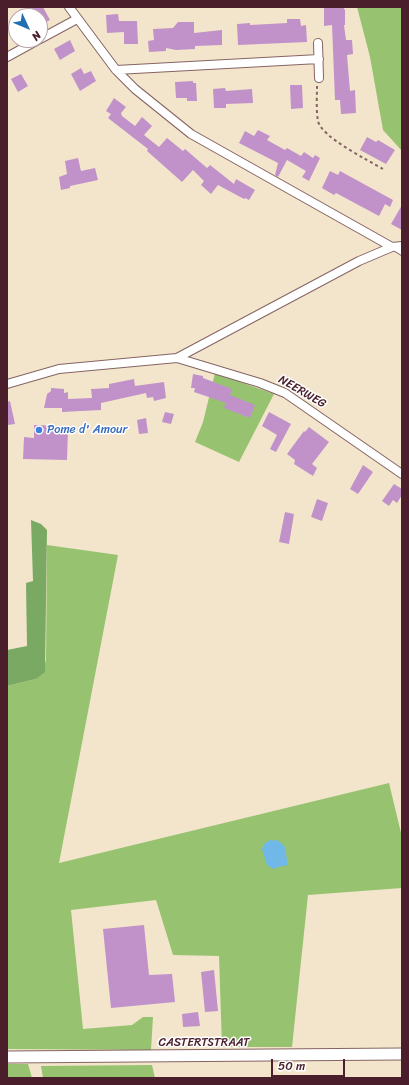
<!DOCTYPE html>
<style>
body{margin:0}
#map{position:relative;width:409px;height:1085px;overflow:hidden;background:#f3e5cc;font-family:Sriracha,sans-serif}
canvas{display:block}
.frame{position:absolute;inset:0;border:8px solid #4a1f2b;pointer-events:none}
.north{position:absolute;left:8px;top:8px;width:40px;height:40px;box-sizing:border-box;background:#fff;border:1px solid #b7a5aa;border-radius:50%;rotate:134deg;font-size:11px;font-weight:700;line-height:16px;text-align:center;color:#4a1f2b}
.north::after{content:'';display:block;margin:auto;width:14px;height:18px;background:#1f6fb2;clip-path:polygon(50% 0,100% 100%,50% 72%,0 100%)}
.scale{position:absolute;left:271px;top:1059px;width:74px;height:18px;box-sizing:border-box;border:2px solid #4a1f2b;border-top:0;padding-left:5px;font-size:12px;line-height:14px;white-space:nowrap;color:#4a1f2b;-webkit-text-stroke:3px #fff;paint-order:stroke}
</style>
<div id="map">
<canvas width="409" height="1085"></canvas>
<div class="frame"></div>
<div class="north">N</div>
<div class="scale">50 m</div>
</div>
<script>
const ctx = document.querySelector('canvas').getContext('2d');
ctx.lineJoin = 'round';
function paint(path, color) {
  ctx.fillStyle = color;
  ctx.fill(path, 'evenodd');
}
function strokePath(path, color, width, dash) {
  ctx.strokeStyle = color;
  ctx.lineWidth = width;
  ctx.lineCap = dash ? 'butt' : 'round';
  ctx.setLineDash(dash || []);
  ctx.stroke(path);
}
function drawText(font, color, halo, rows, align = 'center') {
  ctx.font = font + ' Sriracha,sans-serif';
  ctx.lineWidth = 3;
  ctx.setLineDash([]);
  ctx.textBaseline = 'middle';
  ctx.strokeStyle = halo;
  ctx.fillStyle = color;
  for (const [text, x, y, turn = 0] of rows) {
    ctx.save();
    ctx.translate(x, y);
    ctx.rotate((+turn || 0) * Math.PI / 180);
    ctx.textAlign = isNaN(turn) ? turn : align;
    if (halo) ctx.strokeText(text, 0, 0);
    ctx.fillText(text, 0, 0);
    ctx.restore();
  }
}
paint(new Path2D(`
 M 357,7 L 402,7 L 402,151 L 383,130 L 370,57 Z
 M 215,373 L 274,394 L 239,462 L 195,442 L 203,422 Z
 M 47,545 L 118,555 L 59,863 L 389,783 L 402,837 L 402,888 L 308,895 L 292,1047 L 222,1047 L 219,956 L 173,955 L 156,900 L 71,910 L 83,1029 L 132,1025 L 143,1017 L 153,1017 L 151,1050 L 7,1049 L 7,686 L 36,679 L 46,661 Z
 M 7,1064 L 28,1064 L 32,1078 L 7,1078 Z
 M 152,1065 L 155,1078 L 43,1078 L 41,1066 Z`), '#97c371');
paint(new Path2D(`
 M 31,520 L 41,524 L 47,530 L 45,672 L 36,679 L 7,686 L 7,650 L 27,646 L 26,583 L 33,581 Z`), '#79a963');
paint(new Path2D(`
 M 270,840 L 279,841 L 285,847 L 288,867 L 285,865 L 273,869 L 267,865 L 262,849 L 264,844 Z`), '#6fb8e7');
paint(new Path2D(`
 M 31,7 L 43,7 L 50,20 L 40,25 L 40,16 L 36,16 Z
 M 324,7 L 343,7 L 345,10 L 345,25 L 344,25 L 346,40 L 352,40 L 353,54 L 347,55 L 350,91 L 355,90 L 356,113 L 341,114 L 340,100 L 335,100 L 332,25 L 324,26 Z
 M 118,14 L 119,21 L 137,21 L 138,44 L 124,44 L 124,32 L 107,33 L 106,15 Z
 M 287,19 L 300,19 L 301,26 L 306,25 L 307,42 L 238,45 L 237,24 L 250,23 L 250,25 L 287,23 Z
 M 178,22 L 194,22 L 194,33 L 222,30 L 222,45 L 195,46 L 195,49 L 176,50 L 166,48 L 166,51 L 149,52 L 148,41 L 154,40 L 153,29 L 173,28 Z
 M 70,40 L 75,51 L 60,60 L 54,49 Z
 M 81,68 L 84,74 L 91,71 L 96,81 L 80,91 L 71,74 Z
 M 21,74 L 28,86 L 18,92 L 11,79 Z
 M 193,81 L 193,83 L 196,83 L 197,101 L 187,101 L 187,98 L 176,98 L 175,82 Z
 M 290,85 L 302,85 L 303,108 L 291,109 Z
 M 225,88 L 226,91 L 252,89 L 253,103 L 226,104 L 226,108 L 214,108 L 213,89 Z
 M 114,98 L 126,107 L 121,113 L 122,116 L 135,126 L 142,117 L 152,126 L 144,135 L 159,147 L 167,138 L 183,151 L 185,149 L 207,168 L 210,165 L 234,184 L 236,179 L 255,190 L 249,200 L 245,198 L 244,199 L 218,185 L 211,194 L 201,185 L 204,181 L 193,170 L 182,182 L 147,151 L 148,149 L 108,118 L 111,114 L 106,111 Z
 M 258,130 L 270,136 L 267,140 L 285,150 L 287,148 L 301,156 L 304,152 L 313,158 L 315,155 L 320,158 L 309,181 L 302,177 L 306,171 L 287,160 L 278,177 L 275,175 L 278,163 L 239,143 L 245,131 L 254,136 Z
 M 367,137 L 376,142 L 378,140 L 395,150 L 386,164 L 360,150 Z
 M 78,158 L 81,171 L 95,168 L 98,180 L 70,186 L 70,188 L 61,190 L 59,177 L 67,174 L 65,161 Z
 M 330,171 L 338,175 L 340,171 L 393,200 L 390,207 L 385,204 L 379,216 L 336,193 L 334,195 L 322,188 Z
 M 402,205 L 402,230 L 391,224 Z
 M 193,374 L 203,376 L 203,378 L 232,389 L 230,395 L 255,405 L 250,418 L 224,408 L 226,403 L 194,392 L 195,388 L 191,388 Z
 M 134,379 L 135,386 L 164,382 L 166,398 L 154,401 L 153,397 L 147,398 L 146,393 L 101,403 L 101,410 L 62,412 L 62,408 L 44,408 L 47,394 L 51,391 L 51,388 L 64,389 L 64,393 L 68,392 L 68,399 L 92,398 L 91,389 L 109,388 L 109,384 Z
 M 10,401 L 15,424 L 7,425 L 7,402 Z
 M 165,412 L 174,414 L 171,424 L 162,422 Z
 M 269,412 L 291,424 L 276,452 L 270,449 L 277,435 L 262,426 Z
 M 146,418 L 148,433 L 139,434 L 137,420 Z
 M 34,425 L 62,426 L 62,431 L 68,431 L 67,460 L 23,459 L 24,437 L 34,438 Z
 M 309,427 L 329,442 L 312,464 L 317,468 L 313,476 L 294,464 L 295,460 L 287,454 L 304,431 L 305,432 Z
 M 363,465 L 373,472 L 358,494 L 350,489 Z
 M 394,484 L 402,489 L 402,495 L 397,503 L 393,500 L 389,506 L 382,501 Z
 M 317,499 L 328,503 L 322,521 L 311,517 Z
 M 285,512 L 294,514 L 289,544 L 279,542 Z
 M 144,925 L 149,975 L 172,974 L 175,1002 L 111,1008 L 103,929 Z
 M 214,970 L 218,1011 L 205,1012 L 201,972 Z
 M 198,1012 L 200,1026 L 183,1027 L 182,1014 Z`), '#c092c9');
const lane = new Path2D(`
 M 394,248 L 402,253`);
const street = new Path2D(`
 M 69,7 L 116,70 L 135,89 L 191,134 L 392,247
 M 40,39 L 77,19
 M 318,43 L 319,78
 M 7,57 L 38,40
 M 116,70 L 319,59
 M 177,358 L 260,383 L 285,393 L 402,474
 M 7,384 L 59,369 L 177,358 L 359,261 L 392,247 L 402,246`);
const secondary = new Path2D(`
 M 7,1057 L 402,1054`);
strokePath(lane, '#856463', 6);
strokePath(street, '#856463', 10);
strokePath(secondary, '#856463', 13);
strokePath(new Path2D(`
 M 317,86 C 317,97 316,110 318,121 C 321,137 368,160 383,169`), '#856463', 2, [3, 3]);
strokePath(lane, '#fff', 4);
strokePath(street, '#fff', 8);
strokePath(secondary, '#fff', 11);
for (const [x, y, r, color] of [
 [39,430,4,"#3f7fe0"]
]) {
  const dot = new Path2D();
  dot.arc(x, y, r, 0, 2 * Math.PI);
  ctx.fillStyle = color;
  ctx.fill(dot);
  strokePath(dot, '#fff', 1.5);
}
drawText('12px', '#4a1f2b', '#fff', [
 ["NEERWEG",302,392,30],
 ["CASTERTSTRAAT",204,1043]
]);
drawText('12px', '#366cbe', '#fff', [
 ["Pome d' Amour",47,430]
], 'left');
</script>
